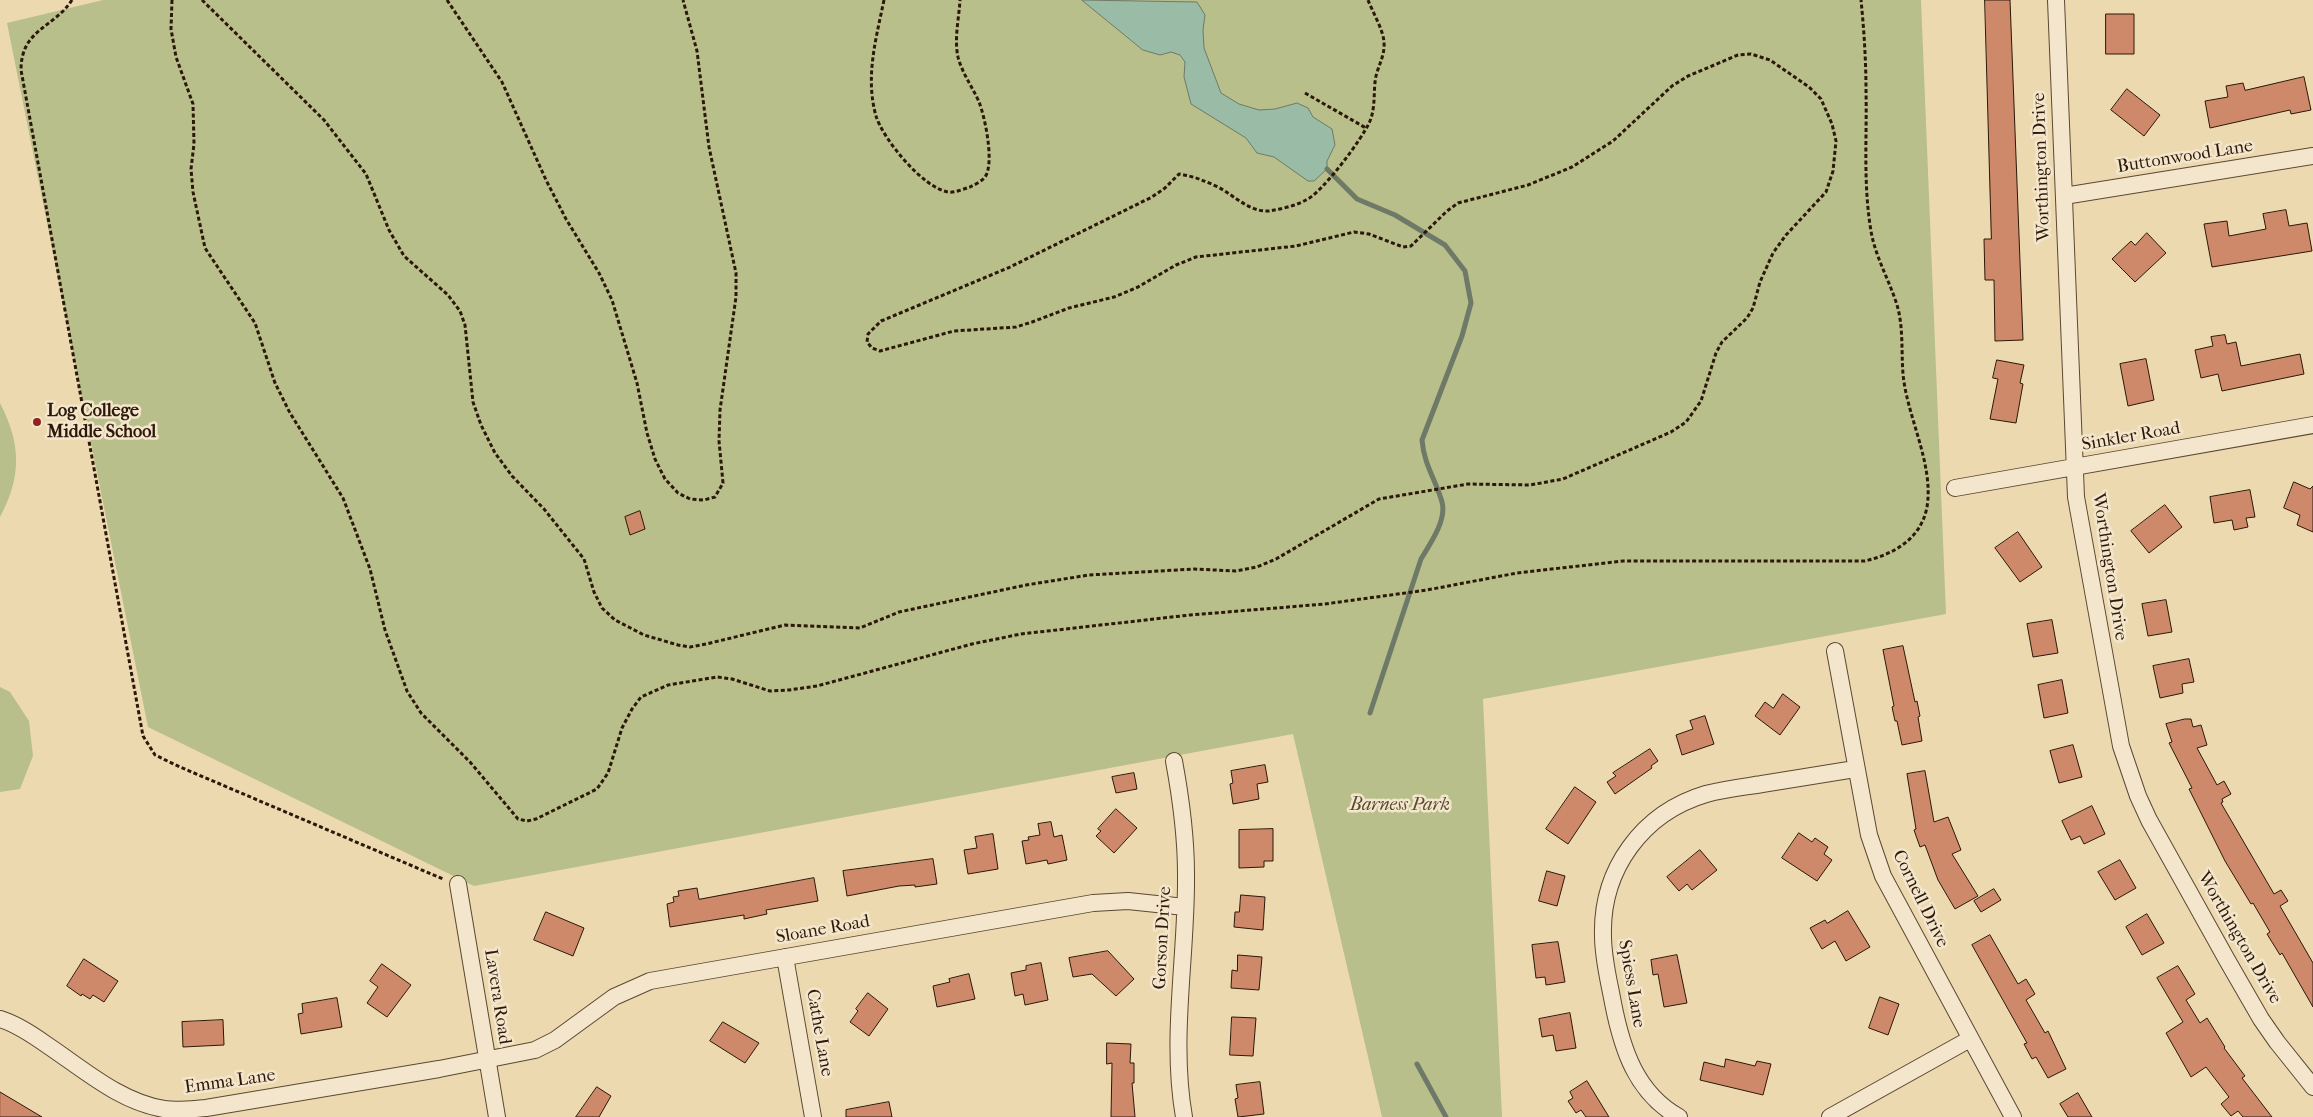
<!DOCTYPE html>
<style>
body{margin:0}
canvas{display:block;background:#ecd9b0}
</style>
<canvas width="2313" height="1117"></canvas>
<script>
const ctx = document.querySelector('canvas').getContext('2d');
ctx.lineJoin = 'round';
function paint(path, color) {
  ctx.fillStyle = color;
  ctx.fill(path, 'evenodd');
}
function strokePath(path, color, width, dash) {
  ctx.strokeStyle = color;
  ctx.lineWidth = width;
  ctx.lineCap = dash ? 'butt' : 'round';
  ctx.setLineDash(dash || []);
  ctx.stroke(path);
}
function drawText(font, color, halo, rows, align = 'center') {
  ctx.font = font + ' "IM FELL French Canon",serif';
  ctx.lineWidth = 5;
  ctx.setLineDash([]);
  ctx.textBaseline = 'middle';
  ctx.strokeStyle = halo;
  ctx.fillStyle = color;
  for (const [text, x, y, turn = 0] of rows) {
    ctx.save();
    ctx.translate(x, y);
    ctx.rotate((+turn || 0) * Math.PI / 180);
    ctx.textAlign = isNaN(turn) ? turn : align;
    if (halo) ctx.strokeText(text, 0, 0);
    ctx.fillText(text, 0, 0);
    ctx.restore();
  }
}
paint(new Path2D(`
 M 103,0 L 1921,0 L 1946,614 L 1483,699 L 1502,1117 L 1382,1117 L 1293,734 L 474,886 L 148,727 L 7,23 Z
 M 0,403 C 21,444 22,476 0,517 Z
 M 0,687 L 10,692 L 29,721 L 33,756 L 20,789 L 0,792 Z`), '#b8bf8b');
const water = new Path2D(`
 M 1082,0 L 1197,2 L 1205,15 L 1203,30 L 1204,48 L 1221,93 L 1239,104 L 1259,110 L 1275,109 L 1297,103 L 1308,108 L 1313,117 L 1332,129 L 1335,145 L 1327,161 L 1327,169 L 1314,181 L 1308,181 L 1274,157 L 1257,153 L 1246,138 L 1191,104 L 1184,77 L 1185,62 L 1180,55 L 1171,52 L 1160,55 L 1143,50 Z`);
paint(water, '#9abba6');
strokePath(water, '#6e7a67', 1);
strokePath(new Path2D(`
 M 1327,169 L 1357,199 L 1395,215 L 1445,245 L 1465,271 L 1471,303 L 1462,336 L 1422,440 C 1424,465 1436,480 1442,502 C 1447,520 1430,544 1421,559 L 1370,713
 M 1417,1064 L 1446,1117`), '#6e7a67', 5);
const building = new Path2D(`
 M 1985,0 L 2010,0 L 2023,340 L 1995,341 L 1994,280 L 1985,280 L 1984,239 L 1991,239 Z
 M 2106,14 L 2134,14 L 2134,54 L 2106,54 Z
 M 2304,77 L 2311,110 L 2291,114 L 2290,110 L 2210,128 L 2205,101 L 2228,97 L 2226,86 L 2243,83 L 2245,90 Z
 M 2127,89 L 2160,115 L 2144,136 L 2111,110 Z
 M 2286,210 L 2289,226 L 2307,223 L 2312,251 L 2212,267 L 2204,224 L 2227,221 L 2229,236 L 2266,229 L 2263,214 Z
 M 2147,233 L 2166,253 L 2135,282 L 2112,259 L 2131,241 L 2135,245 Z
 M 2225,335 L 2227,344 L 2236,342 L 2241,366 L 2300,354 L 2304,374 L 2222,391 L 2218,374 L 2201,378 L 2195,350 L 2213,346 L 2211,337 Z
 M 2146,359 L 2154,400 L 2128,406 L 2120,364 Z
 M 1997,360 L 2024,365 L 2020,383 L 2023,384 L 2016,423 L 1990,419 L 1998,379 L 1993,378 Z
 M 2294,482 L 2310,489 L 2313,486 L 2313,532 L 2297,525 L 2300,515 L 2284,508 Z
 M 2250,490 L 2255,517 L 2246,518 L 2248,527 L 2234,530 L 2232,520 L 2214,523 L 2210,497 Z
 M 2165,505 L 2182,527 L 2149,553 L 2131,531 Z
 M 640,511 L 645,529 L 630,535 L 625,517 Z
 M 2018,532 L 2042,567 L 2020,582 L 1995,548 Z
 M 2166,600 L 2172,632 L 2148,636 L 2142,604 Z
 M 2052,620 L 2058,653 L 2033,657 L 2027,624 Z
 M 1903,646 L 1915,702 L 1917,701 L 1920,716 L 1918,717 L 1922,741 L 1902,745 L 1897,721 L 1895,721 L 1892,707 L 1894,706 L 1883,650 Z
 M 2189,659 L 2194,682 L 2182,684 L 2183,693 L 2160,698 L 2153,666 Z
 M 2062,680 L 2068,713 L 2044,718 L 2038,685 Z
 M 1783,694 L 1800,707 L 1780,735 L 1755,716 L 1765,702 L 1773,708 Z
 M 1705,716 L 1714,744 L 1682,755 L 1676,735 L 1693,729 L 1690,721 Z
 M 2185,719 L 2191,719 L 2193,727 L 2201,725 L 2207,745 L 2197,748 L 2217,785 L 2224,781 L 2231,794 L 2222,799 L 2223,802 L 2221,803 L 2274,894 L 2281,890 L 2288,901 L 2280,906 L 2313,963 L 2313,1007 L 2282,953 L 2280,955 L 2267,934 L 2270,932 L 2253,903 L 2251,904 L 2225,861 L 2189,789 L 2192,788 L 2169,743 L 2172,742 L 2166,724 Z
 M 2073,745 L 2082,777 L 2059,783 L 2050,751 Z
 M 1650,749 L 1658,761 L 1651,766 L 1652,768 L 1615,794 L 1607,782 L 1616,776 L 1613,773 Z
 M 1265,765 L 1268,782 L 1257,784 L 1259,799 L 1233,804 L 1230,784 L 1233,783 L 1231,771 Z
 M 1925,771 L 1934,822 L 1948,817 L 1961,850 L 1952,854 L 1978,896 L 1955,909 L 1938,880 L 1925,845 L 1920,847 L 1914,830 L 1916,829 L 1907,774 Z
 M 1134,773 L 1137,789 L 1116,793 L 1112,777 Z
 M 1575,787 L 1596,802 L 1568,844 L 1546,829 Z
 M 2092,806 L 2105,834 L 2084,844 L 2080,836 L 2071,840 L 2062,821 Z
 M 1116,809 L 1137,828 L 1114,853 L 1096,836 L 1101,831 L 1098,829 Z
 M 1051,822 L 1054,837 L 1062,835 L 1067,860 L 1048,864 L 1047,860 L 1026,864 L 1022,841 L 1029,840 L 1028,837 L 1040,835 L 1038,824 Z
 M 1273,829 L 1273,861 L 1264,861 L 1264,867 L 1239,868 L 1239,830 Z
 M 1799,833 L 1812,842 L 1815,838 L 1828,847 L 1824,854 L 1832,860 L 1817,881 L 1782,858 Z
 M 993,834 L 998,869 L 968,874 L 964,850 L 977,848 L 975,837 Z
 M 1700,850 L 1717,870 L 1692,890 L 1687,884 L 1679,891 L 1667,877 Z
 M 933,859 L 937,884 L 915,887 L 915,885 L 899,886 L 847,896 L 843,871 Z
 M 2120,860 L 2136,888 L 2115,900 L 2098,872 Z
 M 1547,871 L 1565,876 L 1557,906 L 1539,901 Z
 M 814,878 L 818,901 L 766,910 L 767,914 L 744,919 L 744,915 L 670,927 L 667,904 L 674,902 L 673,897 L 679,896 L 678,891 L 697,888 L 699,899 Z
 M 1994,889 L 2001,900 L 1981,912 L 1974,901 Z
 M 1241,895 L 1265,897 L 1263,930 L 1234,927 L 1235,912 L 1239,912 Z
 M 1848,911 L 1870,947 L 1846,961 L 1835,941 L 1822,949 L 1810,928 L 1825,920 L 1827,923 Z
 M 546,912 L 584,928 L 573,956 L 534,940 Z
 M 2147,914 L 2164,943 L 2142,955 L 2126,927 Z
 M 1990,935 L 2018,984 L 2026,979 L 2035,994 L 2026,1000 L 2045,1033 L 2048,1031 L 2066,1069 L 2048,1078 L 2036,1057 L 2032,1059 L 2024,1044 L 2027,1043 L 1972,945 Z
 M 1558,942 L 1565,982 L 1546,985 L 1545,977 L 1536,978 L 1532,945 Z
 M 1108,951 L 1134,979 L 1116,996 L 1092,974 L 1073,977 L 1069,958 Z
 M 1238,955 L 1262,957 L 1259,990 L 1231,988 L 1232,970 L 1237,971 Z
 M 1677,955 L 1687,1003 L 1664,1007 L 1658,974 L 1653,975 L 1651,960 Z
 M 84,959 L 118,981 L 104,1002 L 93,995 L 90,999 L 82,994 L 81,996 L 67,986 Z
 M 1041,963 L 1048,1000 L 1025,1005 L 1023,994 L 1015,996 L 1011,973 L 1026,970 L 1026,966 Z
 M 382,964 L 411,985 L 387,1017 L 367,1003 L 378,987 L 370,981 Z
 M 2178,966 L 2195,994 L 2186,1000 L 2200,1023 L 2207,1018 L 2225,1047 L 2224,1048 L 2245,1076 L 2242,1078 L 2272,1117 L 2243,1117 L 2238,1111 L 2231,1116 L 2221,1104 L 2229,1097 L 2206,1067 L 2191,1077 L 2166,1033 L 2183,1022 L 2157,978 Z
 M 969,974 L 975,999 L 937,1007 L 933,986 L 950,982 L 949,979 Z
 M 868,993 L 888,1009 L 869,1036 L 850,1022 L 858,1011 L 856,1009 Z
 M 1880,997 L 1899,1004 L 1888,1035 L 1869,1028 Z
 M 337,998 L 342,1027 L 301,1034 L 298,1014 L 303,1013 L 302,1004 Z
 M 1570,1013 L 1576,1048 L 1556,1051 L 1553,1035 L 1542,1037 L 1539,1019 Z
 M 1232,1017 L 1256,1018 L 1253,1056 L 1230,1055 Z
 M 223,1020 L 224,1045 L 183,1047 L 182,1022 Z
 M 723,1022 L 759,1043 L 745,1063 L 710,1041 Z
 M 1107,1043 L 1131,1044 L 1130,1063 L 1134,1063 L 1134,1083 L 1132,1083 L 1135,1117 L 1111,1117 L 1112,1063 L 1107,1064 Z
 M 1726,1059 L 1755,1066 L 1757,1061 L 1771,1064 L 1763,1095 L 1700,1080 L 1704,1062 L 1724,1067 Z
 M 1587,1081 L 1609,1117 L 1586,1117 L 1581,1110 L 1576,1113 L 1568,1101 L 1573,1098 L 1570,1092 Z
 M 1260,1082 L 1264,1114 L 1238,1117 L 1235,1099 L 1238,1098 L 1236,1085 Z
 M 597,1087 L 611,1096 L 599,1117 L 576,1117 Z
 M 0,1092 L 42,1117 L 0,1117 Z
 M 2078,1093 L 2092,1117 L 2068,1117 L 2060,1104 Z
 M 889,1102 L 892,1117 L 846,1117 L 846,1110 Z`);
paint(building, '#ce886a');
strokePath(building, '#2c1808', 1);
const minor = new Path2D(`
 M 2056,0 L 2076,497 L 2121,746 L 2138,796 L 2149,820 L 2227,960 L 2261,1019 L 2277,1042 L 2313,1087
 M 2064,196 L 2313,156
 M 1955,488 L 2313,425
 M 1835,651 L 1869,835 L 1883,876 L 2013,1117
 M 1174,761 C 1181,799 1186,836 1186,874 C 1187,955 1170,1037 1184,1117
 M 458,884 L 497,1117
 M 785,957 L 813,1117
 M 0,1019 C 17,1024 33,1035 47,1045 C 83,1069 120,1102 164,1109 C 178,1111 192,1109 206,1108 L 439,1069 L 535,1050 L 555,1040 L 614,997 L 650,981 L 1093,903 L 1128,901 L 1185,907
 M 1679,1117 C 1636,1093 1622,1049 1613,1003 C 1609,981 1603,959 1603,936 C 1601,870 1642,813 1706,794 C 1724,789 1743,787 1762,784 C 1793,779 1824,774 1855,769
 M 1830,1117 L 1970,1039`);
strokePath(minor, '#5c4832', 18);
strokePath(new Path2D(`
 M 72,0 C 54,28 21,29 21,70 L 143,736 L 155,755 L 180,767 L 443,879
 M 172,0 L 171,29 L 176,57 L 193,104 L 194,144 L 191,169 L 193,192 L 205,248 L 255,323 L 275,383 L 290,413 L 343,498 L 370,569 L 385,630 L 407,691 L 421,713 L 470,762 L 518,819 L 527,821 L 536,819 L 597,789 L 608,773 L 622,728 L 632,709 L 641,697 L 668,685 L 717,677 L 732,679 L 770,691 L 789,690 L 817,686 L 972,644 L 1021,634 L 1190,615 L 1325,604 L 1427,590 L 1517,573 L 1623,561 L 1865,561 C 1894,554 1921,539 1927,507 C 1934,464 1907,417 1903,374 C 1901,348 1904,323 1895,299 C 1887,276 1875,255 1871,231 C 1863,184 1867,138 1866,91 C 1866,61 1864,30 1861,0
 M 202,0 L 324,120 L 366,174 L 389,230 L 404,256 L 448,295 L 460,311 L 465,325 L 473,402 L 481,425 L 495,453 L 512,476 L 544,509 L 584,559 L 594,592 L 602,608 L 615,620 L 644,635 L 678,645 L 690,647 L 706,644 L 785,625 L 860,628 L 899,612 L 1026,585 L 1089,575 L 1194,569 L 1236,571 L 1257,567 L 1276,559 L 1379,499 L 1468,484 L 1530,485 L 1563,479 L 1671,432 L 1686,422 L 1701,401 L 1716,353 L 1722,342 L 1747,318 L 1753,308 L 1760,282 L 1773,253 L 1786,235 L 1826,192 L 1833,171 L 1836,141 L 1832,124 L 1821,99 L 1809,87 L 1770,60 L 1751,54 L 1738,55 L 1688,76 L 1672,86 L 1613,141 L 1572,167 L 1528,185 L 1458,203 L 1447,211 L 1411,246 L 1403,247 L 1369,234 L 1354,232 L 1296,246 L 1196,257 L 1176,265 L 1138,287 L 1114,297 L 1069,308 L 1032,322 L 1016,327 L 954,331 L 880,351 L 872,348 L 867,342 L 868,334 L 881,321 L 1008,268 L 1152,197 L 1165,188 L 1179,174 C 1193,176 1205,181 1218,187 C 1235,196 1249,212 1269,211 C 1281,209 1295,206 1306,200 C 1322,193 1363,138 1370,121 C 1376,106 1373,90 1376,76 C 1379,64 1385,55 1384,42 C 1383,29 1373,13 1368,0
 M 447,0 L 502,82 L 546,180 L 566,219 L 599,273 L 612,300 L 637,383 L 647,433 L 655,459 L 665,479 L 678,493 L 690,499 L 704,500 L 715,497 L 723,483 L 719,441 L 720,410 L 736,297 L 736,273 L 709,147 L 697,51 L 683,0
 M 884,0 C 876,39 865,77 876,116 C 883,139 923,188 948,192 C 955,193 963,189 970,187 C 976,184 985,180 987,173 C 993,157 985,117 979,102 C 972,86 962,73 958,57 C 954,39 959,18 960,0
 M 1305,93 L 1366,128`), '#2c1808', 3, [4, 2.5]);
strokePath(minor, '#f3e6cc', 16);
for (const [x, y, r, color] of [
 [37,422,5,"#8f2418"]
]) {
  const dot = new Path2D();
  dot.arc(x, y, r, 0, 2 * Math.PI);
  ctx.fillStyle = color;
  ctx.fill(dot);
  strokePath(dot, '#f3e6cc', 2);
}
drawText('18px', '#2c1808', '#f3e6cc', [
 ["Buttonwood Lane",2185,157,-9],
 ["Worthington Drive",2042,167,-92],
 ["Sinkler Road",2131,437,-10],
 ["Worthington Drive",2109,567,81],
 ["Cornell Drive",1920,899,64],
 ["Sloane Road",823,930,-10],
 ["Gorson Drive",1163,938,-87],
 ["Worthington Drive",2239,938,60],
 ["Spiess Lane",1631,984,80],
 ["Lavera Road",497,997,81],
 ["Cathe Lane",819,1033,80],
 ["Emma Lane",230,1082,-8]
]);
drawText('bold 18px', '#2c1808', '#f3e6cc', [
 ["Log College",47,412],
 ["Middle School",47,433]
], 'left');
drawText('italic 18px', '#564a2f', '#f3e6cc', [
 ["Barness Park",1400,806]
]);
</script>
